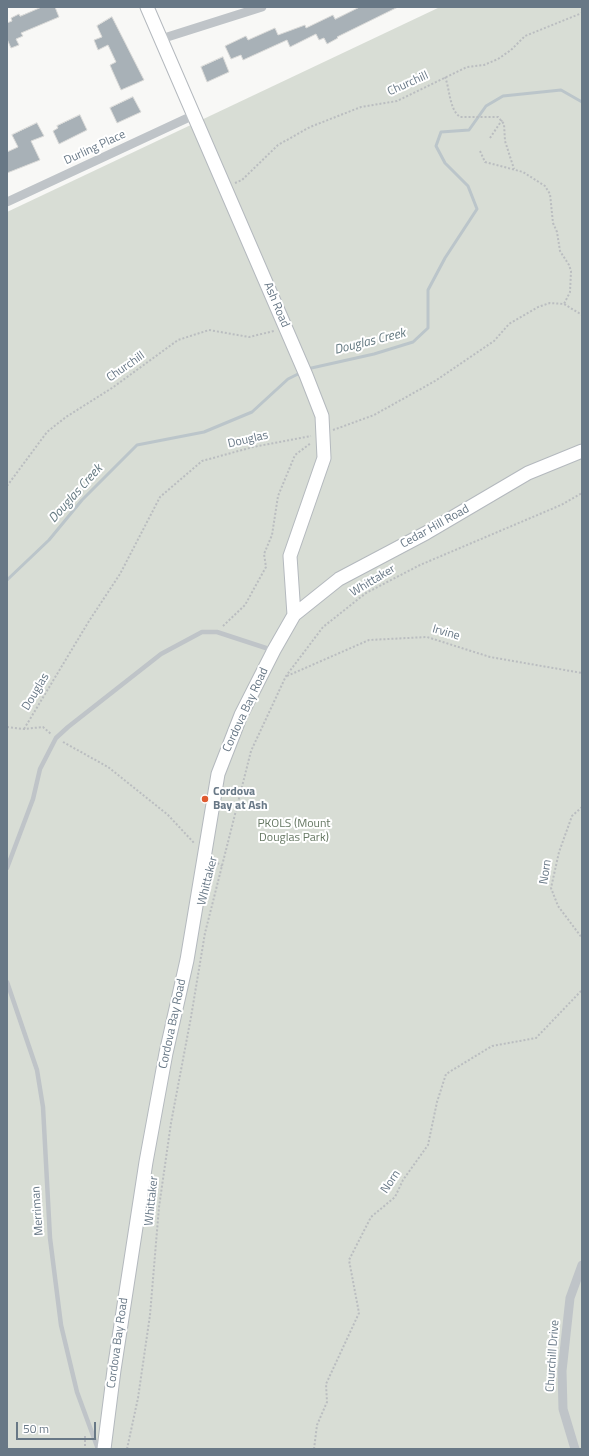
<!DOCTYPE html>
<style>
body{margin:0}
#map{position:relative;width:589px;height:1456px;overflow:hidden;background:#f8f8f6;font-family:"Titillium Web",sans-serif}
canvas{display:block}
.frame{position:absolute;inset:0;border:8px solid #687886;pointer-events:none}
.scale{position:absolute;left:16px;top:1422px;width:80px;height:18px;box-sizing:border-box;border:2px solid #687886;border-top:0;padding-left:5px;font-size:12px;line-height:14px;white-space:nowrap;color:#687886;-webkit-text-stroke:3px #fff;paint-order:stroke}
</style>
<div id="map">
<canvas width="589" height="1456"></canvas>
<div class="frame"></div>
<div class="scale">50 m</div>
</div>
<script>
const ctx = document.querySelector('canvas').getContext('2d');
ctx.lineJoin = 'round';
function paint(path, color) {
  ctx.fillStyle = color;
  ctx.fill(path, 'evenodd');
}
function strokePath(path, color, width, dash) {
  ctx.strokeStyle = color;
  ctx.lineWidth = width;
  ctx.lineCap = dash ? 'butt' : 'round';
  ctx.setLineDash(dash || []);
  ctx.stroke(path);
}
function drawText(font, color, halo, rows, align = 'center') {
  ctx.font = font + ' "Titillium Web",sans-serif';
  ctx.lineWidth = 4;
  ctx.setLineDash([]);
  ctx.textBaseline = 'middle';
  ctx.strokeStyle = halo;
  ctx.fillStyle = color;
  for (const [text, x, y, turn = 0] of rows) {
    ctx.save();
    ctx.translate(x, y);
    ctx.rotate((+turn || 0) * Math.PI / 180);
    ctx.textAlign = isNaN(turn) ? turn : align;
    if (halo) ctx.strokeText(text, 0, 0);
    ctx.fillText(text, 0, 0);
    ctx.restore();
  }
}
paint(new Path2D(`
 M 440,7 L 582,7 L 582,1449 L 7,1449 L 7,212 Z`), '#d8ddd5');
strokePath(new Path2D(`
 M 307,369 L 374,354 L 413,342 L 428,328 L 428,290 L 445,258 L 477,209 L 468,186 L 445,163 L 436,146 L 441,132 L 469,130 L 486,106 L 503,96 L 561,90 L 582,102
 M 7,580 L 49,540 L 82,500 L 137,445 L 204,432 L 252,412 L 288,379 L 302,372`), '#bbc5ca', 3);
const building = new Path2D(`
 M 42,7 L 55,7 L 59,17 L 21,33 L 23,36 L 16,39 L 19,45 L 11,48 L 7,39 L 7,23 L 12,21 L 11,18 L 19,14 L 20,16 Z
 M 360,7 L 398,7 L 337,37 L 338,38 L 327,44 L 324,38 L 319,40 L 316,34 L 290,47 L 287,40 L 243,60 L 241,55 L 231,59 L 225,46 L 246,36 L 248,40 L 275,28 L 278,35 L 305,25 L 306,28 L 333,15 L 335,19 Z
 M 112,17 L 144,80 L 121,90 L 112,70 L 110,65 L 116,62 L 108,45 L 98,50 L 94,40 L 102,37 L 97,26 Z
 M 223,57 L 229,72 L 207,82 L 201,67 Z
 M 133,97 L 141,112 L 117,123 L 110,108 Z
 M 80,115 L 87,130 L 59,144 L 53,131 L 58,128 L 57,126 Z
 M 37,123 L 44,136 L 31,141 L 40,160 L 7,173 L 7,152 L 18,147 L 12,135 Z`);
paint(building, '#a8b1b7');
strokePath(building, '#dadad8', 1);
const secondary = new Path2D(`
 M 147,7 L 306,375 L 322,416 L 324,458 L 290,556 L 294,615
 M 104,1449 L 114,1370 L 146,1162 L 166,1053 L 187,960 L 218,774 L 241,715 L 274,650 L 294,615 L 339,579 L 426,533 L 528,473 L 582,451`);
strokePath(secondary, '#b4b9be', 15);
strokePath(new Path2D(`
 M 445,77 C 450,89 449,109 460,117 L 498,117 L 504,124 L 505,141 L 514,169
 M 490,138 L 502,120
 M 480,151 L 485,162 L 523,172 L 545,186 L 550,194 L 553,223 L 557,232 L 560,251 L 569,265 L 571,271 L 570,292 L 564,304
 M 235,183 L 242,180 L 278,145 L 310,127 L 361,107 L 397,101 L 467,67 L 484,65 L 498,59 L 511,50 L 525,36 L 582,13
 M 333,430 L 374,415 L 435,381 L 494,341 L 509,324 L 538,307 L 550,303 L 564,304 L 582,315
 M 7,486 L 47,432 L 66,417 L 112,388 L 178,340 L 209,330 L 249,337 L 274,331
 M 223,626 L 245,605 L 266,567 L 264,554 L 272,535 L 278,496 L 295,455 L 311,443
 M 287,676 L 369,640 L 427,637 L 490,657 L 582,673
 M 7,727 L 24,729 L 43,727 L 51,734
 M 24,729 L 89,621 L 120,574 L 160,497 L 202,461 L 253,447 L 311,436
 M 63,742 L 108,767 L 168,815 L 195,844
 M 582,807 L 572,816 L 559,852 L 551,888 L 558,906 L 582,938
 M 214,861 L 222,866
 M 85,1436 L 85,1449
 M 127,1449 L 138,1398 L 150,1315 L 159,1207 L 171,1123 L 191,1017 L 205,933 L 251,751 L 286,676 L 323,627 L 366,593 L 420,565 L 561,505 L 582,493
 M 314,1449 L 317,1425 L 327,1402 L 326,1384 L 359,1313 L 349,1260 L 371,1217 L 395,1197 L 403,1180 L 428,1145 L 437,1102 L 446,1074 L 492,1046 L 536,1038 L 582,990`), '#babdc0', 2, [2, 2]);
strokePath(new Path2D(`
 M 7,868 L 33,799 L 40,769 L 56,738 L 68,727 L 161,654 L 202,632 L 217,632 L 272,650
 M 7,982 L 37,1070 L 43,1107 L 50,1238 L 61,1325 L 77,1392 L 98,1449`), '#bfc4c8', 4.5);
strokePath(new Path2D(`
 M 161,39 L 262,7
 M 7,202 L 194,115
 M 575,1449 L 563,1409 L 562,1371 L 570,1298 L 582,1265`), '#bfc4c8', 9);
strokePath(secondary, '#fff', 13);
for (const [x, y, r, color] of [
 [205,799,4,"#df5a30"]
]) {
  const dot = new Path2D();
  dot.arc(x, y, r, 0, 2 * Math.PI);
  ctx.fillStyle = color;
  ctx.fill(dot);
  strokePath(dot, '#fff', 1.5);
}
drawText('12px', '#687886', '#fff', [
 ["Churchill",408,84,-24],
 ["Durling Place",95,148,-25],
 ["Ash Road",276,305,67],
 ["Churchill",126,367,-35],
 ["Douglas",248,440,-13],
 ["Cedar Hill Road",435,527,-29],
 ["Whittaker",373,581,-31],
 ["Irvine",446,633,16],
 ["Douglas",36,692,-59],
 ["Cordova Bay Road",246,710,-65],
 ["Norn",546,872,-81],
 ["Whittaker",208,881,-76],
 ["Cordova Bay Road",173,1024,-78],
 ["Norn",391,1182,-56],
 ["Whittaker",152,1201,-84],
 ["Merriman",38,1211,-94],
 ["Cordova Bay Road",118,1343,-82],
 ["Churchill Drive",553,1356,-86]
]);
drawText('bold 12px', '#687886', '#fff', [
 ["Cordova",213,792],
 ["Bay at Ash",213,806]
], 'left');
drawText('12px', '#667863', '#fff', [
 ["PKOLS (Mount",294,824],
 ["Douglas Park)",294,838]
]);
drawText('italic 13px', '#647981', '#fff', [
 ["Douglas Creek",370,342,-14],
 ["Douglas Creek",76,494,-48]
]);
</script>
